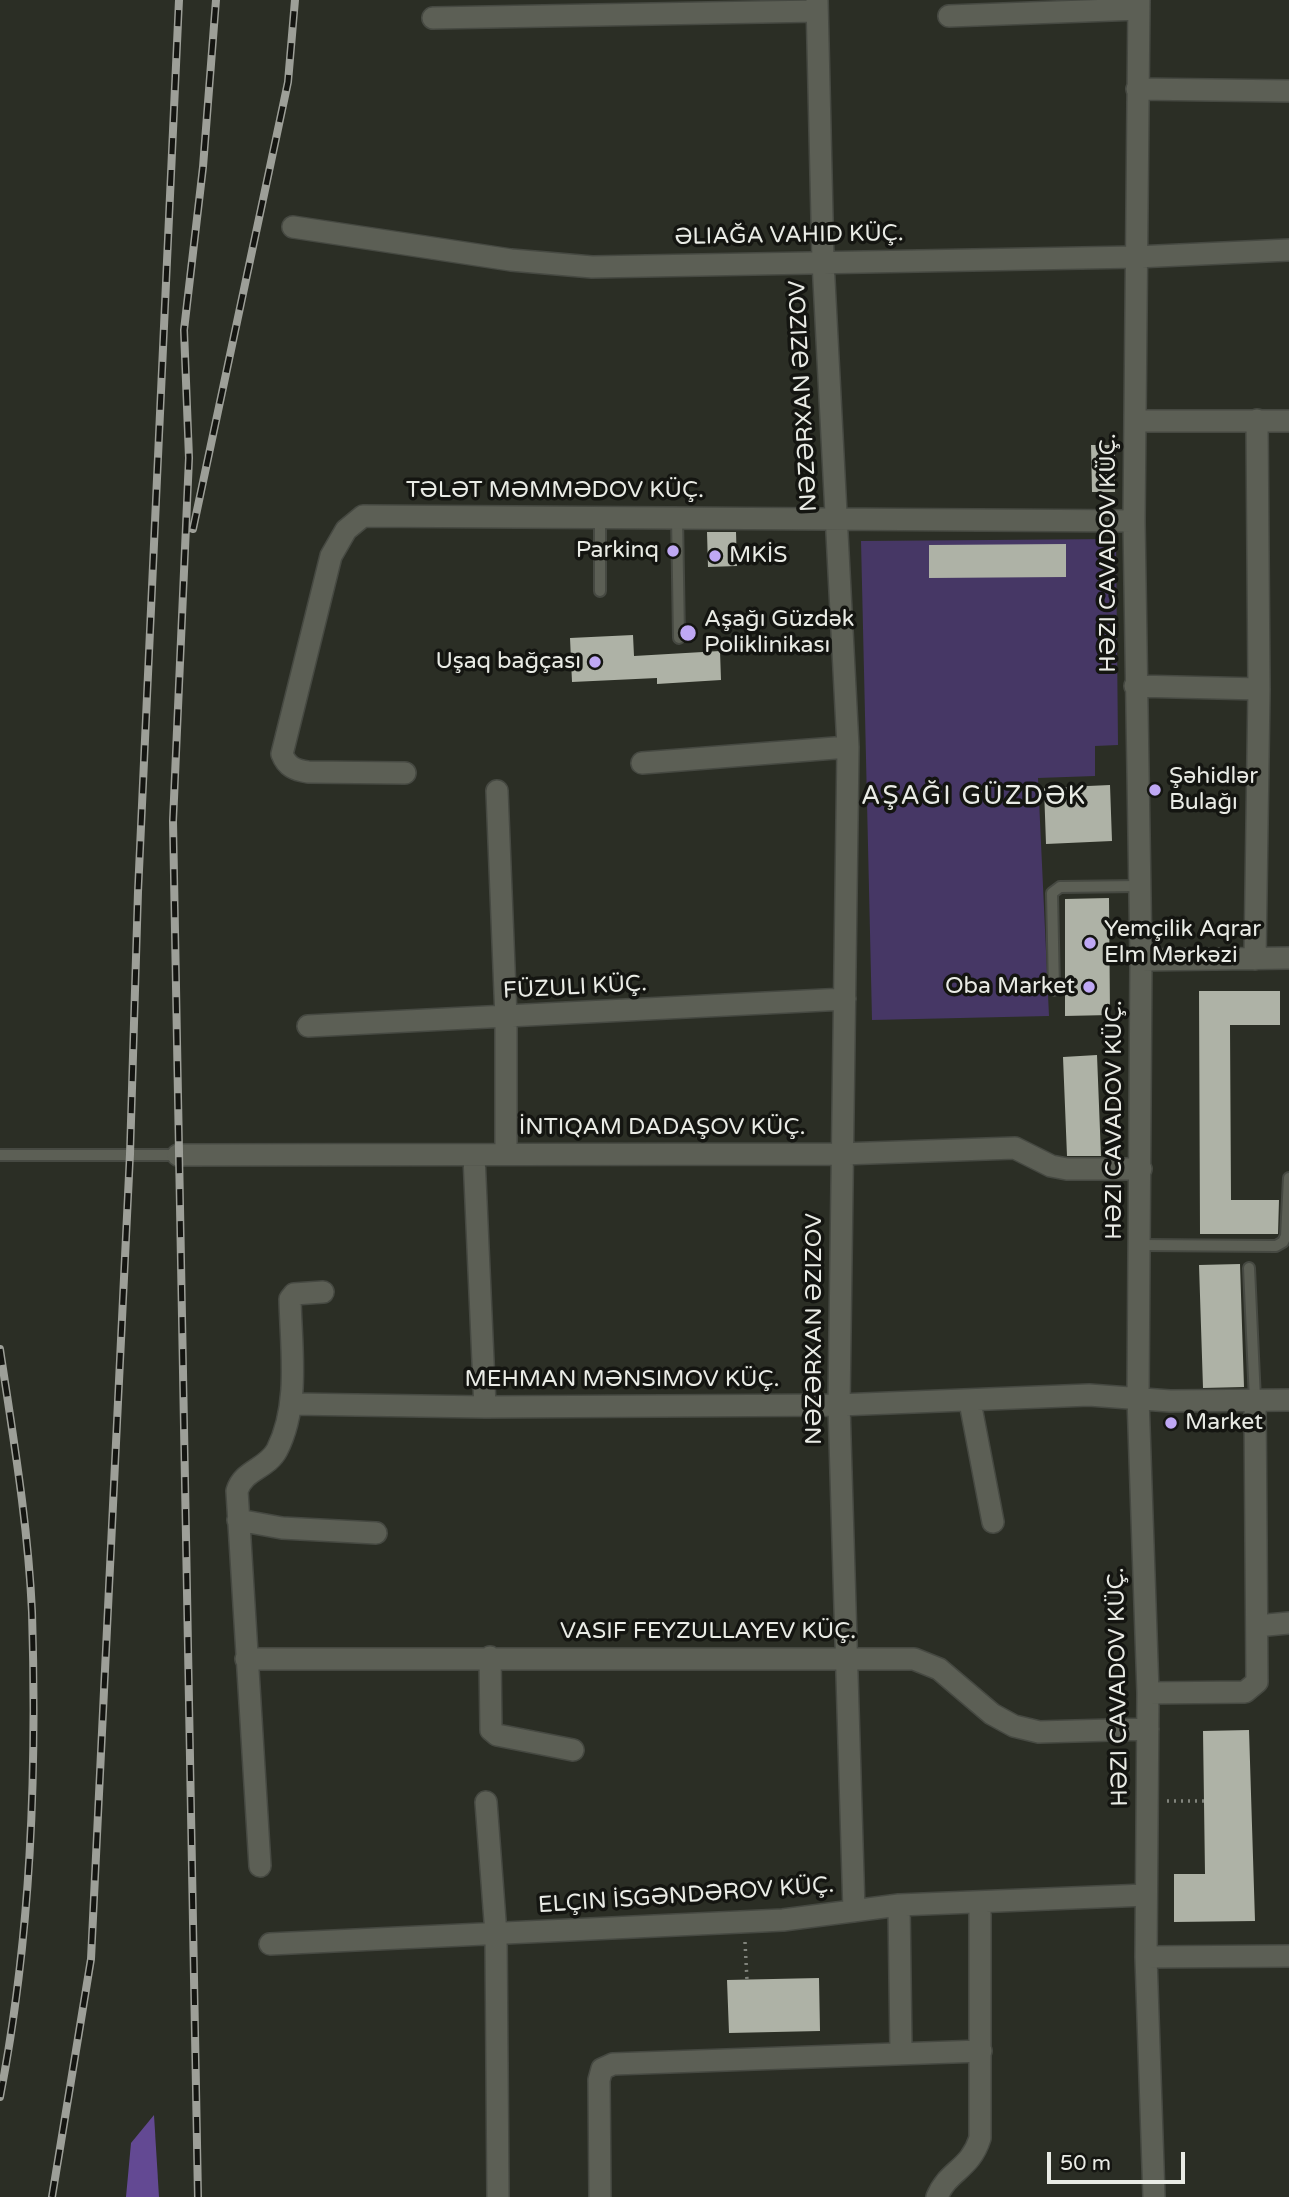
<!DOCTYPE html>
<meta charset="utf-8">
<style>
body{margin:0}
#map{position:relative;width:1289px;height:2197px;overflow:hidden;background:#2b2e25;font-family:"Varela Round",sans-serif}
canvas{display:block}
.scale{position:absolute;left:1047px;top:2152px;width:138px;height:32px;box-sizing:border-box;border:4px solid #e9ebe5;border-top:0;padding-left:9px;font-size:21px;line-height:24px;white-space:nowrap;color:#e9ebe5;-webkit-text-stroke:5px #141511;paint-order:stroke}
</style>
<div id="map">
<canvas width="1289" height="2197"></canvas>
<div class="scale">50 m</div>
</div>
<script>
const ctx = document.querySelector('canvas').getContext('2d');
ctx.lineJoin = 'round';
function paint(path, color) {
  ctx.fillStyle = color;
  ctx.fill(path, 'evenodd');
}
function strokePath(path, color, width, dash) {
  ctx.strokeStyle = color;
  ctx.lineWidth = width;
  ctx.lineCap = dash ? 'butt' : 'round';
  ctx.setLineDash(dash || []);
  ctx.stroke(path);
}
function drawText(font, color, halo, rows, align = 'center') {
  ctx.font = font + ' "Varela Round",sans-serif';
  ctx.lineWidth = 7;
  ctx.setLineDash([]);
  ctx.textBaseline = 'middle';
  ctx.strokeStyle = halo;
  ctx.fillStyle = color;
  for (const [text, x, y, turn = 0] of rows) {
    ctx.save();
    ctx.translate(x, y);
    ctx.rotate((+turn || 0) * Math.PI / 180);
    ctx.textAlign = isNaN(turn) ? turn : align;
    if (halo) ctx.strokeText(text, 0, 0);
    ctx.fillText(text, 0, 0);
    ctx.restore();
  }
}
paint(new Path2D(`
 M 1116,539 L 1118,745 L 1095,746 L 1095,776 L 1038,778 L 1049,1016 L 872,1020 L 861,541 Z`), '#463765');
paint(new Path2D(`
 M 154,2115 L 159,2197 L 126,2197 L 131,2143 Z`), '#634993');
paint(new Path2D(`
 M 1091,445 L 1115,445 L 1115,492 L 1092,492 Z
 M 707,532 L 736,532 L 737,566 L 708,567 Z
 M 1066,544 L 1066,577 L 929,578 L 929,545 Z
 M 633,635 L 634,656 L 720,651 L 721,680 L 657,684 L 657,678 L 572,682 L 570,638 Z
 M 1110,785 L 1112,841 L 1046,844 L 1044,788 Z
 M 1109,898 L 1110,1015 L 1065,1016 L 1065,899 Z
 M 1199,991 L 1280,991 L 1280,1025 L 1230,1025 L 1231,1200 L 1279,1200 L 1278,1234 L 1200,1234 Z
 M 1097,1055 L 1101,1156 L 1067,1156 L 1063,1057 Z
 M 1240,1264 L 1244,1387 L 1203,1388 L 1199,1265 Z
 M 1249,1730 L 1255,1921 L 1174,1922 L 1174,1874 L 1205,1874 L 1203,1731 Z
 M 819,1978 L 820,2031 L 729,2033 L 727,1980 Z`), '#aeb2a6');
const service = new Path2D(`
 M 677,516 L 679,638
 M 600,518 L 600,591
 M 1054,990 L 1052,893 L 1060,887 L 1139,886
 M 0,1155 L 178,1155
 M 1141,1245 L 1276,1246 L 1283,1242 L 1286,1236 L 1289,1178
 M 1249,1268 L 1255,1400`);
const minor = new Path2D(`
 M 817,0 L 823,261 L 848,747 L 839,1405 L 854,1911
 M 1139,0 L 1134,521 L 1141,960 L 1138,1398 L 1148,1693 L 1146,1957 L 1154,2197
 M 949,16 L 1139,9
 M 433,18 L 817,11
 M 1137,89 L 1289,91
 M 293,227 L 511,260 L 592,267 L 1136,257 L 1289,250
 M 1136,421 L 1289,421
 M 1135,686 L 1259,689
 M 642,763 L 848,747
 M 405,773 L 308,772 C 295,770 287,767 282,754 L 331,556 L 346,530 L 363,516 L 1134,521
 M 497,791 L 506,1018 L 506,1154
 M 1255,959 L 1259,689 L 1257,420
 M 1141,960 L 1289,958
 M 308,1026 L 845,999
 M 178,1155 L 841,1154 L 1015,1148 L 1051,1166 L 1067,1169 L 1141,1169
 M 474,1156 L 485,1407
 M 970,1402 L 993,1522
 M 292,1404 L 485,1407 L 839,1405 L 1089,1395 L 1170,1401 L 1289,1400
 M 238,1520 L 282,1528 L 376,1533
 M 1257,1626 L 1289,1623
 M 490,1657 L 491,1730 L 497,1735 L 573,1750
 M 246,1659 L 914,1659 L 939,1669 L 992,1714 L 1014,1726 L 1039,1732 L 1148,1729
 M 1148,1693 L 1245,1692 L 1257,1682 L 1255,1400
 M 486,1802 L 496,1934 L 498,2197
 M 260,1866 L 237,1491 C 243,1470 267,1469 277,1450 C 300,1405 291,1348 290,1299 L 294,1294 L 323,1292
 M 899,1905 L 901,2051
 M 270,1944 L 783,1920 L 899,1905 L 1146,1895
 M 1146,1957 L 1289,1956
 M 600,2197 L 599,2080 L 602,2069 L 613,2064 L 981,2051
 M 937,2197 C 948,2170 970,2170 980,2138 L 980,1902`);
strokePath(service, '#464942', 14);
strokePath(minor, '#464942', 24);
strokePath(new Path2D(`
 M 1167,1801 L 1204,1801
 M 745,1942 L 747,1980`), '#81847c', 3.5, [2, 5]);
strokePath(service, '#5c5f55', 10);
strokePath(minor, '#5c5f55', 21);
const rail = new Path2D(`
 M 193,529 L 288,82 L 295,0
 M 0,1349 C 13,1436 28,1524 32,1612 C 37,1774 31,1937 0,2097
 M 52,2197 L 91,1959 L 130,1154 L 138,892 L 179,0
 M 198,2197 L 173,821 L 189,458 L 184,330 L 203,167 L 216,0`);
strokePath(rail, '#9d9f98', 8);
strokePath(rail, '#141511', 5, [16]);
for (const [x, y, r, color] of [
 [673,551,7,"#bfa8f4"],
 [715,556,7,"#bfa8f4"],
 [688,633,9,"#bfa8f4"],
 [595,662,7,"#bfa8f4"],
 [1155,790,7,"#bfa8f4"],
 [1090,943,7,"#bfa8f4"],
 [1089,987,7,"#bfa8f4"],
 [1171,1423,7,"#bfa8f4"]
]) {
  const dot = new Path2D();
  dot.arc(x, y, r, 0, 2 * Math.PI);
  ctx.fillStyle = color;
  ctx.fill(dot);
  strokePath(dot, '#141511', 2.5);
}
drawText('23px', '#e9ebe5', '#141511', [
 ["ƏLIAĞA VAHID KÜÇ.",789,236,-1],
 ["NƏZƏRXAN ƏZIZOV",804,396,-93],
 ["TƏLƏT MƏMMƏDOV KÜÇ.",555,491],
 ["HƏZI CAVADOV KÜÇ.",1109,553,-90],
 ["FÜZULI KÜÇ.",575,988,-3],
 ["HƏZI CAVADOV KÜÇ.",1115,1120,-90],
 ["İNTIQAM DADAŞOV KÜÇ.",662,1128],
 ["NƏZƏRXAN ƏZIZOV",815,1329,-90],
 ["MEHMAN MƏNSIMOV KÜÇ.",622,1380],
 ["VASIF FEYZULLAYEV KÜÇ.",708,1632],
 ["HƏZI CAVADOV KÜÇ.",1119,1687,-91],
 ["ELÇIN İSGƏNDƏROV KÜÇ.",686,1896,-4]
]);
drawText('23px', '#e9ebe5', '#141511', [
 ["Parkinq",659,551,"right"],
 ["MKİS",729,556],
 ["Aşağı Güzdək",704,620],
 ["Poliklinikası",704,646],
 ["Uşaq bağçası",581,662,"right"],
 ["Şəhidlər",1169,777],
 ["Bulağı",1169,803],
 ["Yemçilik Aqrar",1104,930],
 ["Elm Mərkəzi",1104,956],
 ["Oba Market",1075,987,"right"],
 ["Market",1185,1423]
], 'left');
ctx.letterSpacing = '2px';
drawText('26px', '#e9ebe5', '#141511', [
 ["AŞAĞI GÜZDƏK",974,797]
]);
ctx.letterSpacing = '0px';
</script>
